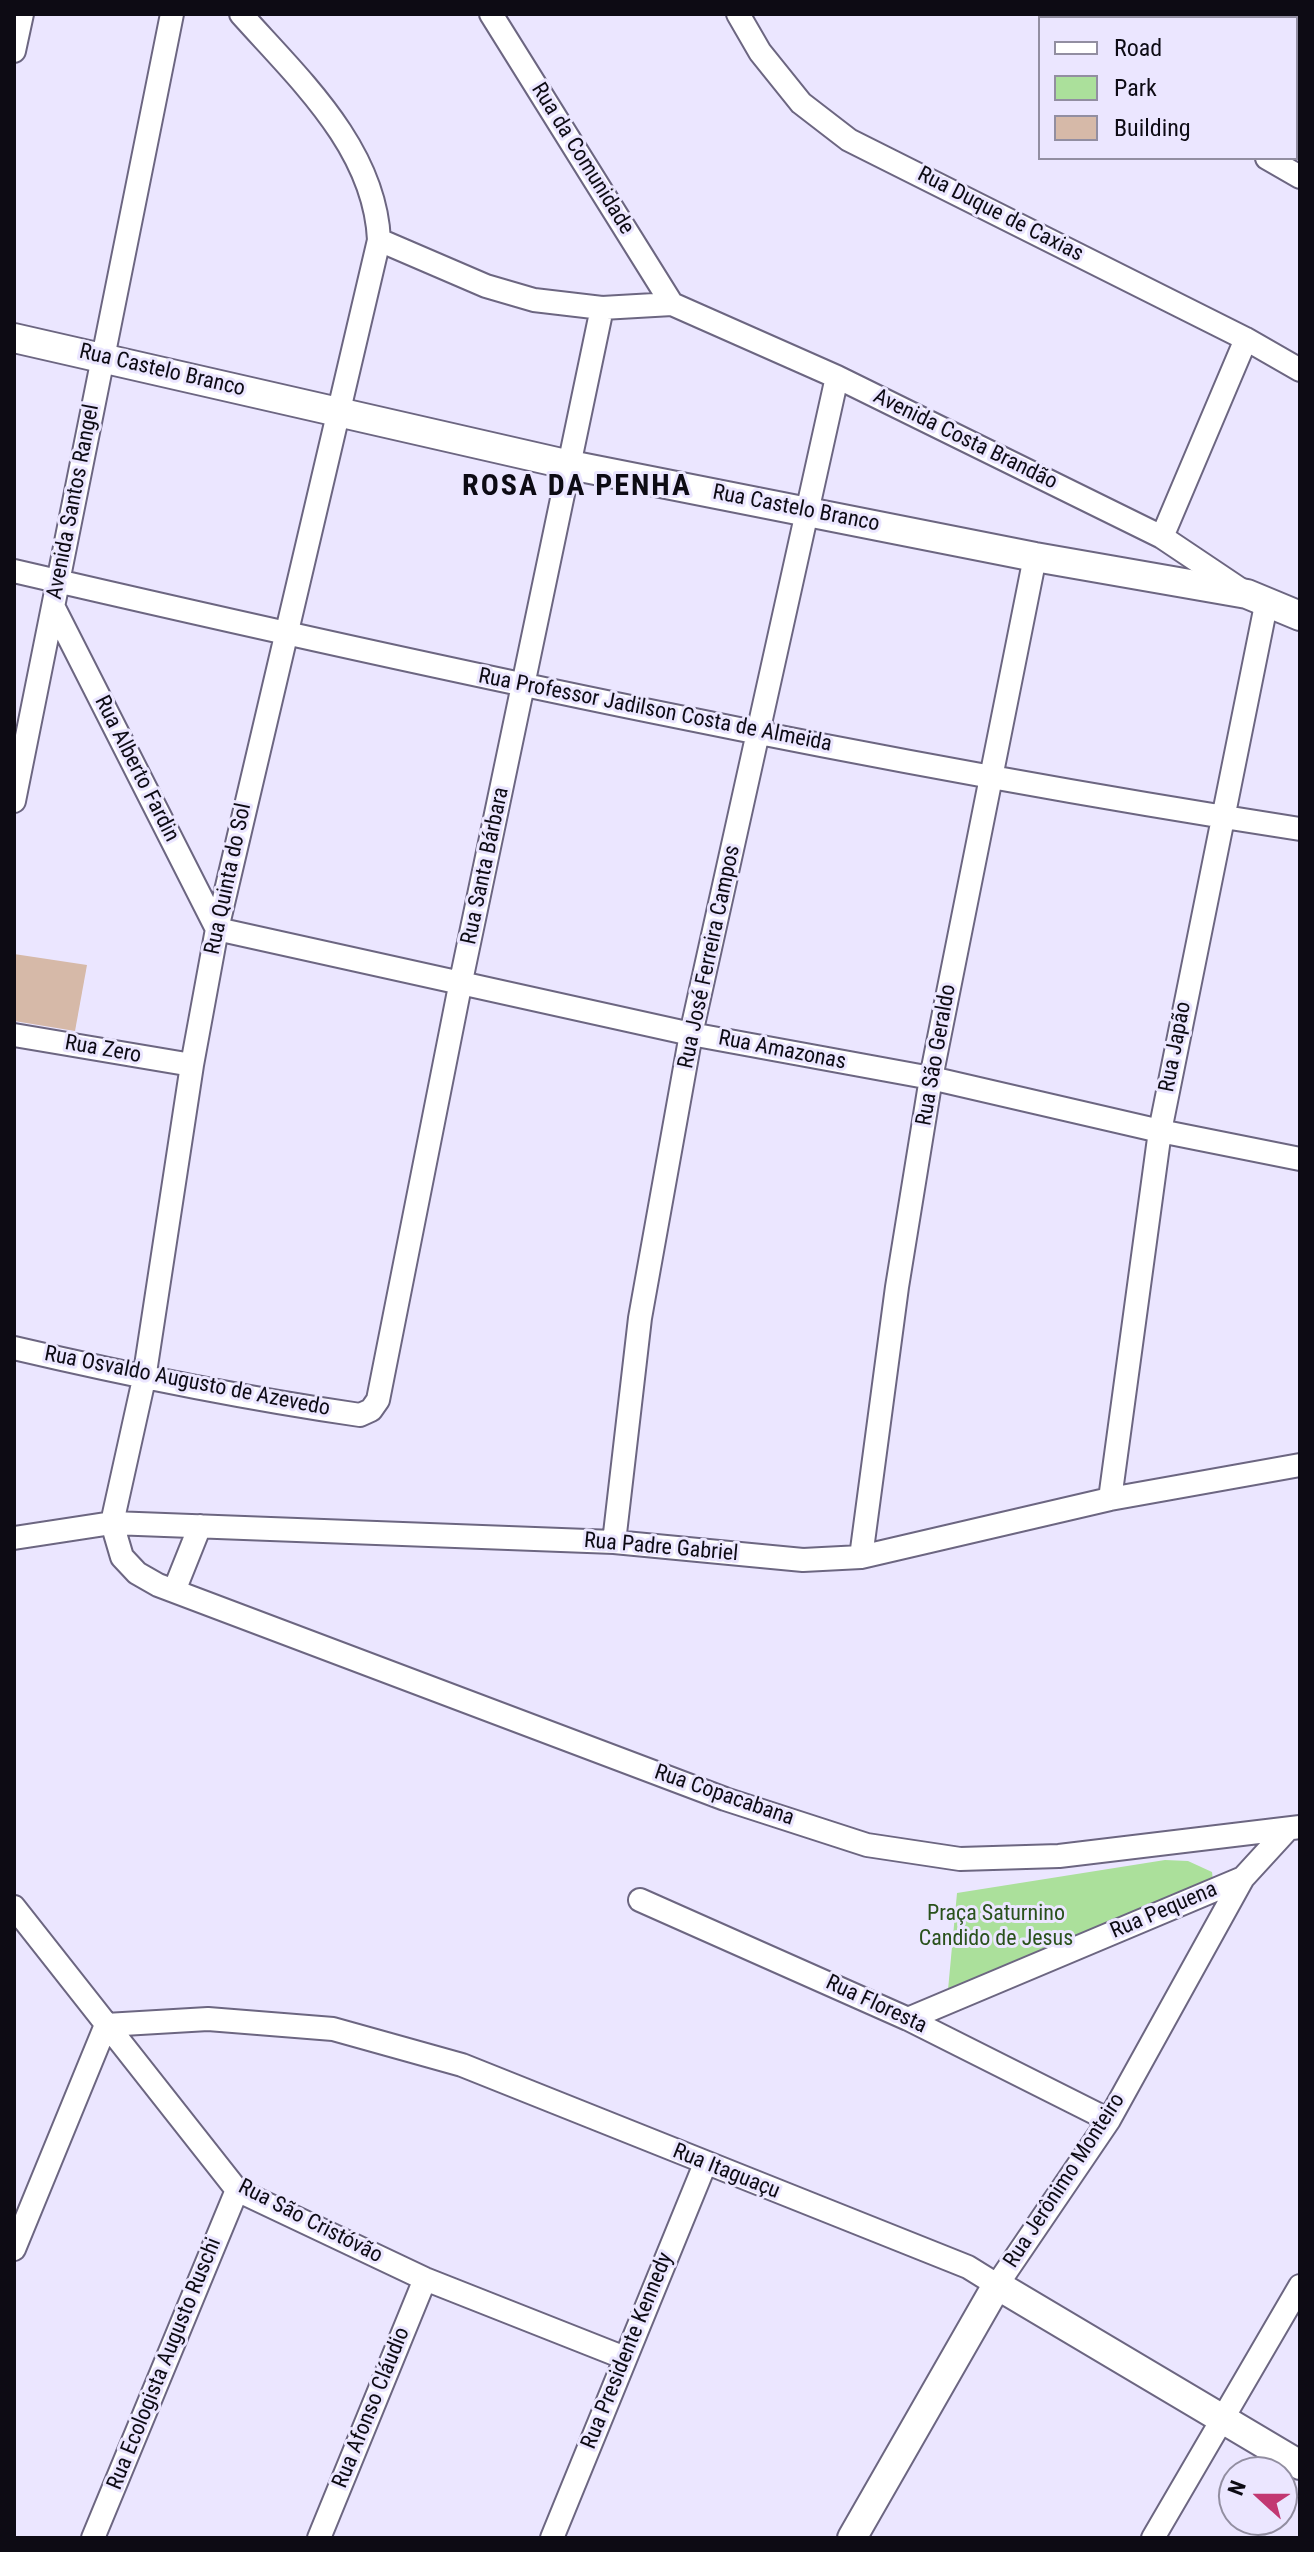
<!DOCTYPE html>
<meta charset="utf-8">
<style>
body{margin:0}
#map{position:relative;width:1314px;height:2552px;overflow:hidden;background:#ebe6ff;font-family:"Roboto Condensed",sans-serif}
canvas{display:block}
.frame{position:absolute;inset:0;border:16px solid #0d0b14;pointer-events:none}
.legend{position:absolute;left:1038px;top:16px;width:260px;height:144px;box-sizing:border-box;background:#ebe6ff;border:2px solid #928ea1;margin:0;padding:10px 14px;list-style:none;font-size:24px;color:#0d0b14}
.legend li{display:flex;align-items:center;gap:16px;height:40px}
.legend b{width:40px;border:2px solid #928ea1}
.north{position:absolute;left:1218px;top:2456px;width:80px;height:80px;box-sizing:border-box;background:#ebe6ff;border:2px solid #928ea1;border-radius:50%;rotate:291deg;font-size:22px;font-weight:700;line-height:32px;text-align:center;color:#0d0b14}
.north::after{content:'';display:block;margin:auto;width:28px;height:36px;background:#c23872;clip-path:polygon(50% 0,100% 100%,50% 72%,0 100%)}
</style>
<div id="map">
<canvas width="1314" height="2552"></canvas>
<div class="frame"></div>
<ul class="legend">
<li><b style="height:10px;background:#fff"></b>Road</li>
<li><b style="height:22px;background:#abe09b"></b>Park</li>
<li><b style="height:22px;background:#d6b9a8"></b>Building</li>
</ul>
<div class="north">N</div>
</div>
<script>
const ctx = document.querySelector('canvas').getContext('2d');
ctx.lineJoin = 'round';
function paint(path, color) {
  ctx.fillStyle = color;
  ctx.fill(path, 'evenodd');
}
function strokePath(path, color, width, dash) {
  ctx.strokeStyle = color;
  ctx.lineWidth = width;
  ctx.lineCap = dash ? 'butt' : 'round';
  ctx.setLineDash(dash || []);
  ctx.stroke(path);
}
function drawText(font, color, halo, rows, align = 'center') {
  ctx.font = font + ' "Roboto Condensed",sans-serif';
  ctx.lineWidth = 6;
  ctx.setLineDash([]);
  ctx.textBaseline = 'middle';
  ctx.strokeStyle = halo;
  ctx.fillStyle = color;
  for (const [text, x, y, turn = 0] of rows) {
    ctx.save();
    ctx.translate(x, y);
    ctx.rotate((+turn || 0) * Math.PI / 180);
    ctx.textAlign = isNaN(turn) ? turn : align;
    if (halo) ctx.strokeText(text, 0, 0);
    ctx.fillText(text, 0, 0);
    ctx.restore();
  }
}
paint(new Path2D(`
 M 1165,1860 L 1188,1861 L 1212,1872 L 1213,1881 L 948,1990 L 957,1893 Z`), '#abe09b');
paint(new Path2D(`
 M 14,954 L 87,965 L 75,1031 L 14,1021 Z`), '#d6b9a8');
const minor = new Path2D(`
 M 241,14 C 299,79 375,148 379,240 L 217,929 L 192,1065 L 144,1379 L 112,1523 L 122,1557 L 137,1573 L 158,1585 L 725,1799 L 867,1845 L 960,1859 L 1059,1856 L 1300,1827
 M 491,14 L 672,304
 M 738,14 L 760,52 L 801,103 L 849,140 L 1246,339 L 1300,370
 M 1059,14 L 1064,18
 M 14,51 L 22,14
 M 1267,158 L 1300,177
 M 379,240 L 486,286 L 534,300 L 602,308 L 672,304 L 837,377 L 1162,537 L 1244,592
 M 1162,537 L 1246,339
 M 14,571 C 440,670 868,762 1300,829
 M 54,608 L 217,929 L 691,1034 L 931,1078 L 1160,1131 L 1300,1159
 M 14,801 L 172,14
 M 14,1035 L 192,1065
 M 14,1348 C 129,1375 243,1398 360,1415 L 371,1410 L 378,1400 L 461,981 L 602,308
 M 1110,1499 L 1160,1131 L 1267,600
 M 14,1538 L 112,1523 L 614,1542 L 803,1560 L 861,1557 L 1110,1499 L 1300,1465
 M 614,1542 L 640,1318 L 691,1034 L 837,377
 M 861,1557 L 897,1287 L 931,1078 L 1035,557
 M 174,1591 L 200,1526
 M 640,1900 L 908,2019 L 1109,2120
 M 14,1907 L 237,2190 L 425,2279 L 625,2358
 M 908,2019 L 1243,1878
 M 14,2249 L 106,2025 L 208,2019 L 333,2029 L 462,2065 L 968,2267 L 997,2285 L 1109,2120 L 1243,1878 L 1287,1830
 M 93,2538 L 237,2190
 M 319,2538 L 425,2279
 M 552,2538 L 705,2164
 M 1153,2538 L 1300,2286`);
const tertiary = new Path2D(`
 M 14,338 L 570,465 L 1035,557 L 1247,594 L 1300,616
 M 852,2538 L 997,2285 L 1300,2465`);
strokePath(minor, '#6c6681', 26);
strokePath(tertiary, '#6c6681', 32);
strokePath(minor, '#fff', 22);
strokePath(tertiary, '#fff', 28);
drawText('22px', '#0d0b14', '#ebe6ff', [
 ["Rua da Comunidade",582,159,58],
 ["Rua Duque de Caxias",1000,215,27],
 ["Rua Castelo Branco",162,371,13],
 ["Avenida Costa Brandão",965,440,26],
 ["Avenida Santos Rangel",74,502,-79],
 ["Rua Castelo Branco",796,509,11],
 ["Rua Professor Jadilson Costa de Almeida",655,711,11],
 ["Rua Alberto Fardin",136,769,63],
 ["Rua Santa Bárbara",486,866,-78],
 ["Rua Quinta do Sol",229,879,-78],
 ["Rua José Ferreira Campos",710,957,-78],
 ["Rua Japão",1176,1047,-79],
 ["Rua Zero",103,1050,10],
 ["Rua Amazonas",782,1051,11],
 ["Rua São Geraldo",937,1055,-80],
 ["Rua Osvaldo Augusto de Azevedo",187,1382,11],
 ["Rua Padre Gabriel",661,1548,5],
 ["Rua Copacabana",724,1796,19],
 ["Rua Pequena",1164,1911,-23],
 ["Rua Floresta",876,2005,25],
 ["Rua Itaguaçu",726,2172,22],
 ["Rua Jerônimo Monteiro",1065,2181,-57],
 ["Rua São Cristóvão",310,2222,27],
 ["Rua Presidente Kennedy",628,2351,-68],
 ["Rua Ecologista Augusto Ruschi",165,2364,-68],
 ["Rua Afonso Cláudio",372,2408,-68]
]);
drawText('22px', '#29511b', '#ebe6ff', [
 ["Praça Saturnino",996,1914],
 ["Candido de Jesus",996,1939]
]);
ctx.letterSpacing = '2px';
drawText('bold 30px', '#0d0b14', '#ebe6ff', [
 ["ROSA DA PENHA",577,487]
]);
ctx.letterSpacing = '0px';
</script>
